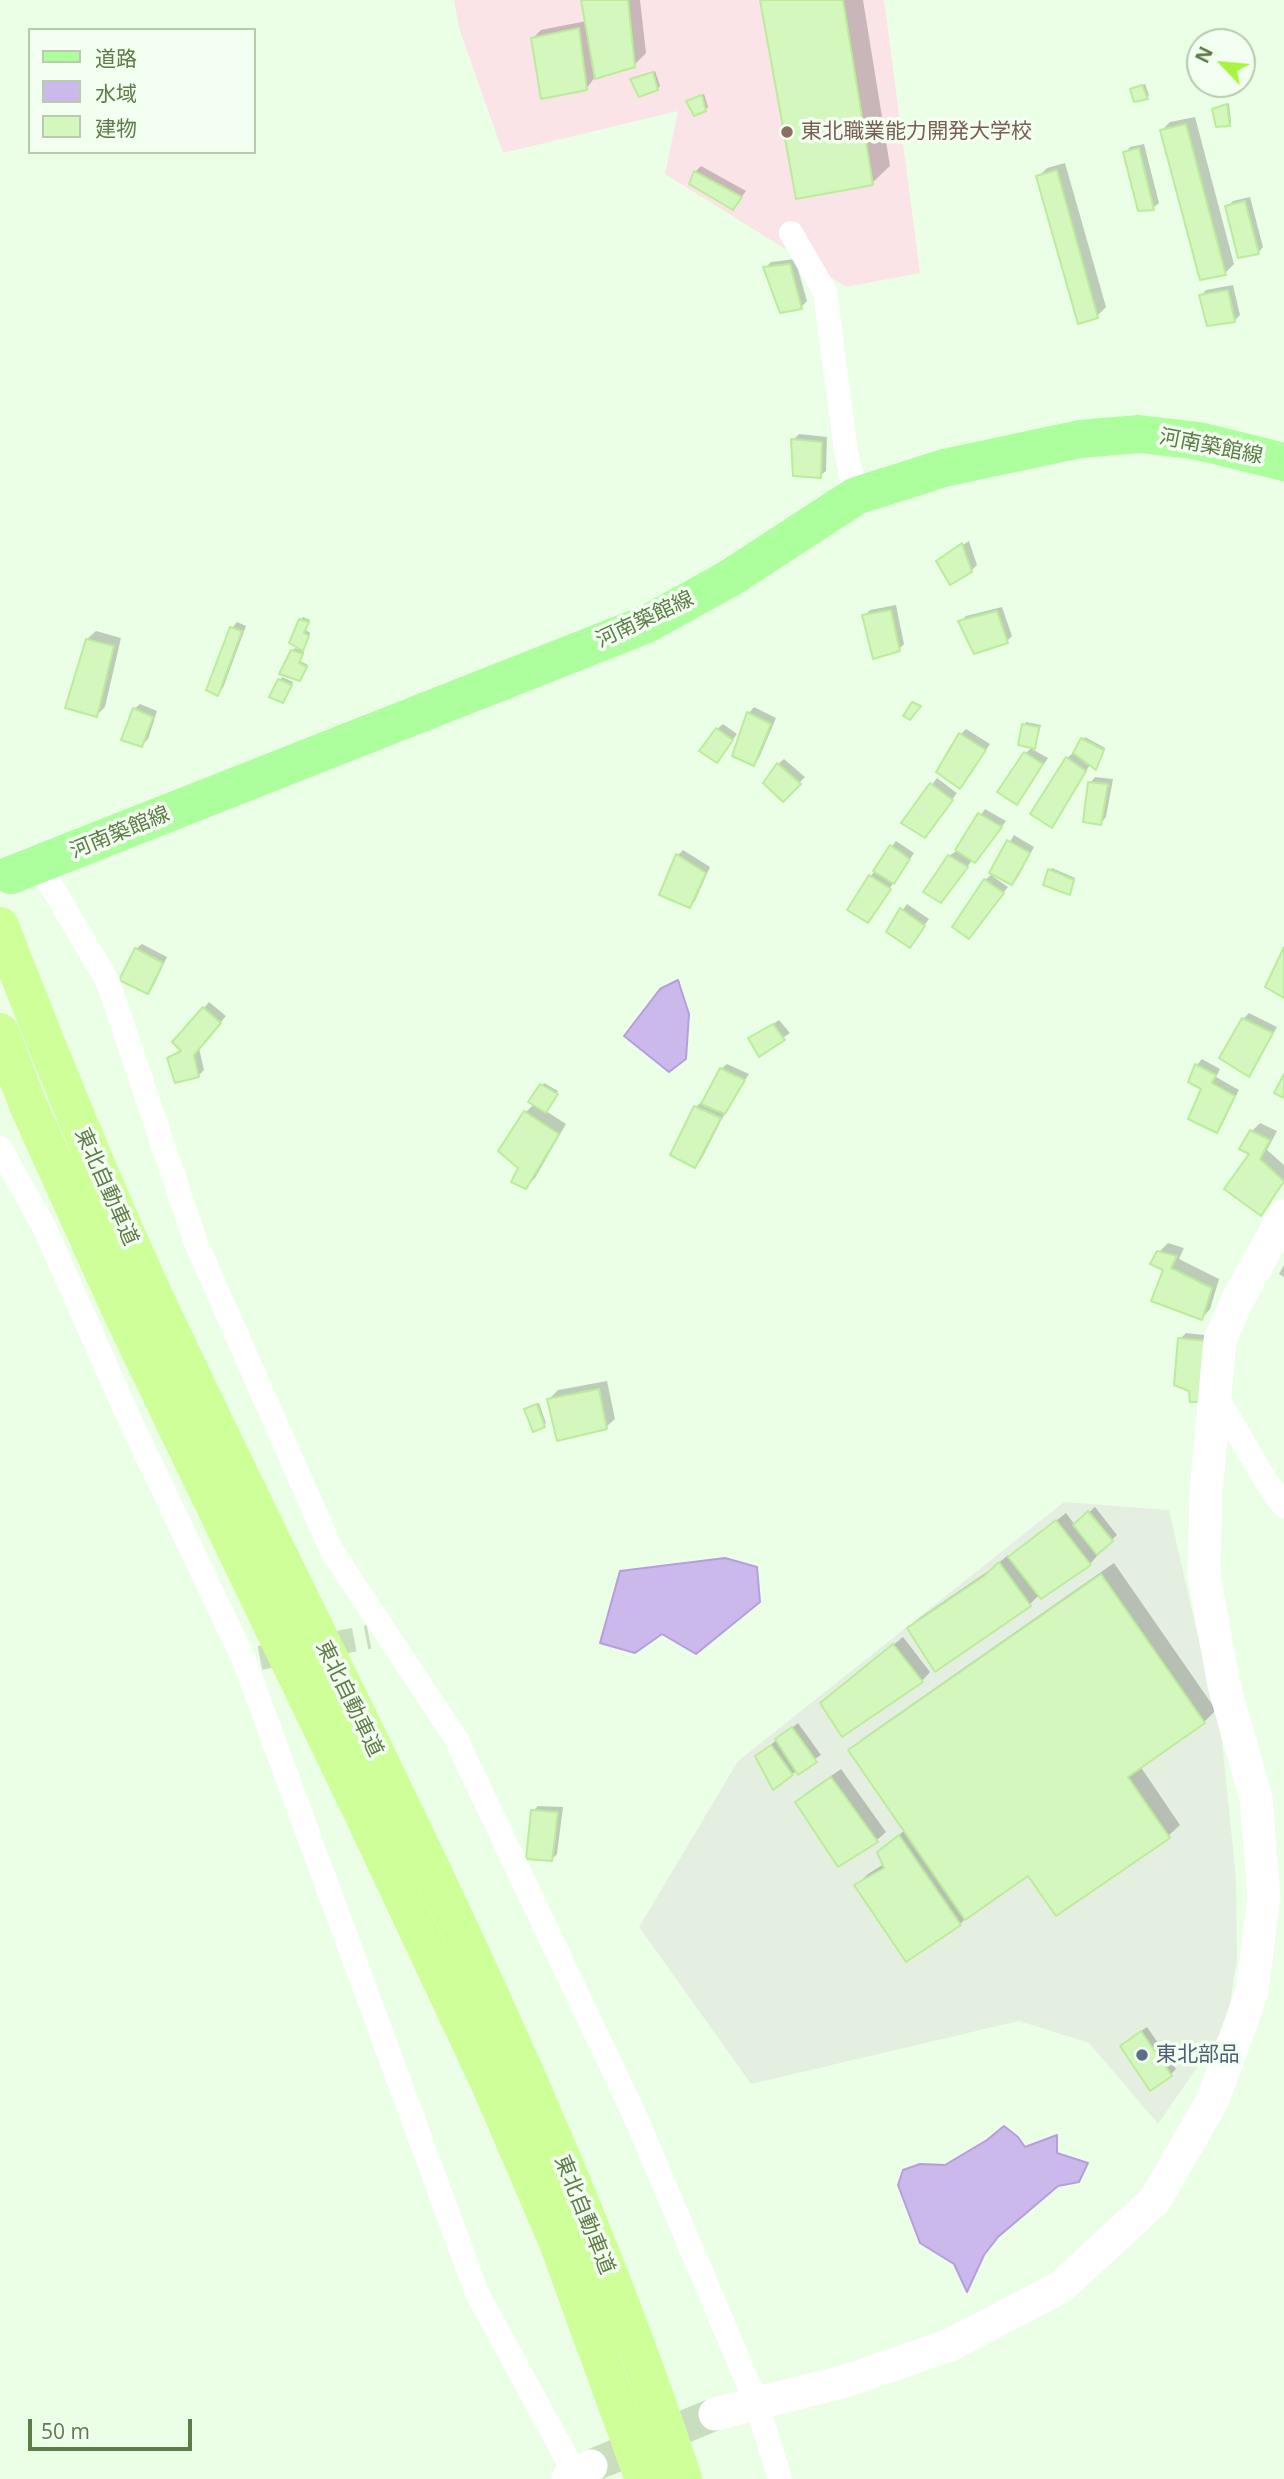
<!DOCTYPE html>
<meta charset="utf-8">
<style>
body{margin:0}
#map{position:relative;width:1284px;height:2479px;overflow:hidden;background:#ebffe7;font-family:"Open Sans","Noto Sans JP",sans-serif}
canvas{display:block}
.legend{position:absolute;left:28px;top:28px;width:228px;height:126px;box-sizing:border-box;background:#f3fff0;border:2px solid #b7cbad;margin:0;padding:9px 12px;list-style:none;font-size:21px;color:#5e7c48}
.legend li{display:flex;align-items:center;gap:14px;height:35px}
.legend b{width:35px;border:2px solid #b7cbad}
.north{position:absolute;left:1186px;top:28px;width:70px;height:70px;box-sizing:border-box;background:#f3fff0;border:2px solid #b7cbad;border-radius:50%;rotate:296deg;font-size:19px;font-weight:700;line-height:28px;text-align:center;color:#5e7c48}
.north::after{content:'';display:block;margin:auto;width:24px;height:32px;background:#a6f53f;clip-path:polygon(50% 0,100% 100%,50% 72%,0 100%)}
.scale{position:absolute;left:28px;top:2419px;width:164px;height:32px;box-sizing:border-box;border:4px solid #5e7c48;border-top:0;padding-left:9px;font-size:21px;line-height:24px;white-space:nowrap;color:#5e7c48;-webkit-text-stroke:5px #f3fff0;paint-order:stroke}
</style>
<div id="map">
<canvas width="1284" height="2479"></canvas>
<ul class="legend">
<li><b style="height:9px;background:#adff9e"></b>道路</li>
<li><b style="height:19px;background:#cbb9eb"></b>水域</li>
<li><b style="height:19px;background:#d3f7bc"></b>建物</li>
</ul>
<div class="north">N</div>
<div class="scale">50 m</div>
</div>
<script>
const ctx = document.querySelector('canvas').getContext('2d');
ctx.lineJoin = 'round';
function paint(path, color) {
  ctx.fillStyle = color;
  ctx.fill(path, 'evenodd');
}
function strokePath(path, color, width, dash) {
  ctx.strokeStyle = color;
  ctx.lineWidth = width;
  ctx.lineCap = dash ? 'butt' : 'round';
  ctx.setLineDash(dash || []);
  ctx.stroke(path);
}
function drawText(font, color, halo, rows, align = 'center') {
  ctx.font = font + ' "Open Sans","Noto Sans JP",sans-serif';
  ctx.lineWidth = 7;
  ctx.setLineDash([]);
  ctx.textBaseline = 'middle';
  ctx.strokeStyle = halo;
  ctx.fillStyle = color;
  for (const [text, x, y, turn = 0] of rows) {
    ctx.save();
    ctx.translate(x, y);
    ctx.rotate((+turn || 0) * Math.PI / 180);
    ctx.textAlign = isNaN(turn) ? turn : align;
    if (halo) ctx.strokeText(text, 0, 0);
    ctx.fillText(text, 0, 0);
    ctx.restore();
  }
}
paint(new Path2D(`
 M 1064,1502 L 1169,1510 L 1222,1741 L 1236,1877 L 1237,1959 L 1227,2024 L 1158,2124 L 1089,2043 L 1019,2021 L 751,2084 L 639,1927 L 738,1761 Z`), '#e5efe1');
paint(new Path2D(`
 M 454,0 L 884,0 L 920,273 L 846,287 L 665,174 L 678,111 L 503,153 L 459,28 Z`), '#fbe4e7');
const water = new Path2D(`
 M 678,980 L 689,1014 L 686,1059 L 669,1072 L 624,1036 L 660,989 Z
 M 725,1558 L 757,1567 L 760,1602 L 696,1654 L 662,1634 L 635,1653 L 600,1643 L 620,1571 Z
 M 1004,2126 L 1018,2137 L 1025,2147 L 1057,2135 L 1057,2153 L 1088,2163 L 1079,2182 L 1058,2186 L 998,2237 L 984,2255 L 967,2292 L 954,2264 L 920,2243 L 898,2185 L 903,2170 L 920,2164 L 945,2165 L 987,2140 Z`);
paint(water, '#cbb9eb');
strokePath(water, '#b69ede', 2);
paint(new Path2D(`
 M 583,0 L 640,0 L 646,53 L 634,65 L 595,77 L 586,89 L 532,39 L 541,30 L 586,21 Z
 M 761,0 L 863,0 L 890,166 L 872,183 Z
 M 655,71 L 660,86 L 657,89 L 633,79 Z
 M 1145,84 L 1149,95 L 1147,97 L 1132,89 Z
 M 704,94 L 708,107 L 705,110 L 689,101 Z
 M 1229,103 L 1231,122 L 1229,125 L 1214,109 Z
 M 1195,117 L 1234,264 L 1225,273 L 1162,130 L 1170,122 Z
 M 1144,144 L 1159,203 L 1153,208 L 1125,153 L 1130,147 Z
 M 1065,163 L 1106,307 L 1097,316 L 1038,177 L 1047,168 Z
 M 701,166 L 746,191 L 733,208 L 695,172 Z
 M 1250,197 L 1263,247 L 1258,253 L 1227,207 L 1233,201 Z
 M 795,259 L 807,301 L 801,307 L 765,268 L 771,262 Z
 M 1233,285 L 1240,315 L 1234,321 L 1201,296 L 1206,290 Z
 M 799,434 L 827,437 L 826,471 L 820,476 L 793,440 Z
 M 969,541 L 977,565 L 971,571 L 941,559 Z
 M 896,605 L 904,644 L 899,649 L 864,616 L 870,610 Z
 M 1002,607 L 1012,636 L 1007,641 L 960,622 L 966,616 Z
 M 303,617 L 310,620 L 306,630 L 310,633 L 305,646 L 301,620 Z
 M 237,622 L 246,626 L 223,688 L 217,693 L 232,628 Z
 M 96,631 L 121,638 L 105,707 L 97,715 L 87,639 Z
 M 295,648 L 304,652 L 300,661 L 308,665 L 302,677 L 292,651 Z
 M 282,677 L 293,682 L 285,698 L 272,696 Z
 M 140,704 L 157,711 L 148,739 L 142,745 L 134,709 Z
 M 754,707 L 776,718 L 759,758 L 754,764 L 735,755 L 749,713 Z
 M 1026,722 L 1041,725 L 1036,745 L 1032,749 L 1048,758 L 1022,797 L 1025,754 L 1032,747 L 1024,725 Z
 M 723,724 L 737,734 L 722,755 L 717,729 Z
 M 966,729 L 990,744 L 965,781 L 961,734 Z
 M 1085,737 L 1105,748 L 1098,765 L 1096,767 L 1091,763 L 1052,826 L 1067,758 L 1073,753 L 1075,754 Z
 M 784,759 L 805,777 L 783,800 L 778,764 Z
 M 1095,777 L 1113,779 L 1106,817 L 1101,823 L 1090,783 Z
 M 937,778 L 957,793 L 930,830 L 904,823 Z
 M 985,809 L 1006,821 L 980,855 L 973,859 L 947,895 L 949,856 L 956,851 Z
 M 1014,835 L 1034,847 L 1018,877 L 1012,883 L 991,872 Z
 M 896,841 L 914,853 L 868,920 L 871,876 Z
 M 683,850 L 710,867 L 695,901 L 689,906 L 678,855 Z
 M 1052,868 L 1075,878 L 1070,893 L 1050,870 Z
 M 991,875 L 1008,887 L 974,931 L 985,880 Z
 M 907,904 L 929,919 L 910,945 L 888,931 Z
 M 142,944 L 167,957 L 153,987 L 147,992 L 136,949 Z
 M 209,1002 L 226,1016 L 199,1048 L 204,1070 L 198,1076 L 169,1058 L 182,1049 L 175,1042 Z
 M 1249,1013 L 1277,1027 L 1254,1069 L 1248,1074 L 1243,1019 Z
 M 779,1020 L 790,1033 L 759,1054 L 751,1039 Z
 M 1202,1059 L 1220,1069 L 1216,1077 L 1239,1090 L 1222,1125 L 1216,1131 L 1203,1088 L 1190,1081 L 1197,1065 Z
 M 727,1064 L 749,1074 L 726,1111 L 701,1160 L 695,1166 L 695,1108 L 701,1102 L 703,1103 L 721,1069 Z
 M 544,1083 L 558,1091 L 546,1111 L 566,1124 L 535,1178 L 526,1187 L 526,1112 L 534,1104 Z
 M 1260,1123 L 1277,1131 L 1267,1150 L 1284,1165 L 1284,1183 L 1261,1214 L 1252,1153 L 1252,1131 Z
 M 1168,1243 L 1184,1248 L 1179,1259 L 1219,1279 L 1210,1309 L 1202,1318 L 1165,1269 L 1159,1252 Z
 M 1284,1265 L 1284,1277 L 1279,1274 Z
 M 1186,1333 L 1213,1336 L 1212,1395 L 1180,1339 Z
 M 607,1381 L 615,1419 L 606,1427 L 549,1399 L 558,1390 Z
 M 539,1403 L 546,1423 L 544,1425 L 526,1409 Z
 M 1095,1507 L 1117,1535 L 1097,1553 L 1098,1555 L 1090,1564 L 1039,1595 L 1030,1604 L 935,1669 L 909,1628 L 918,1619 L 994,1567 L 1008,1555 L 1010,1557 L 1066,1513 L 1075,1525 Z
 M 1114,1563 L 1216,1710 L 1204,1722 L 1140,1766 L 1180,1825 L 1168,1836 L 1028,1873 L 971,1913 L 960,1924 L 856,1886 L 868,1874 L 884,1864 L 879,1852 L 905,1830 L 850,1751 L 862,1739 Z
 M 903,1637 L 930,1672 L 922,1681 L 831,1695 Z
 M 798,1723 L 821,1755 L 792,1774 L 763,1751 Z
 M 841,1769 L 886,1832 L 877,1840 L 838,1865 L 797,1802 L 806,1793 Z
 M 538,1806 L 563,1807 L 557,1854 L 551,1860 L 533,1811 Z
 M 1147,2027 L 1176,2069 L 1170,2075 L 1127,2041 Z`), '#0003');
const building = new Path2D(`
 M 581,0 L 628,0 L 635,67 L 595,79 Z
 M 760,0 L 843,0 L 873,185 L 796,199 Z
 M 579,28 L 587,90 L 541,99 L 531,38 Z
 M 653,72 L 658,90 L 639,97 L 630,79 Z
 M 1142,85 L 1148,99 L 1134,102 L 1130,89 Z
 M 702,95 L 706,111 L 694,116 L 686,101 Z
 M 1227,104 L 1230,126 L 1216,127 L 1212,109 Z
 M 1186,124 L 1226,275 L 1200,280 L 1160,130 Z
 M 1139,148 L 1154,210 L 1138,211 L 1123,152 Z
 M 1057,170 L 1098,318 L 1078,324 L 1036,176 Z
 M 694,171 L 742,197 L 733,210 L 689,184 Z
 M 1245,201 L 1259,254 L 1238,258 L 1225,206 Z
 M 790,264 L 802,309 L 780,313 L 763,267 Z
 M 1228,290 L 1235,322 L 1207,326 L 1199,295 Z
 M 791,439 L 822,442 L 821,478 L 793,476 Z
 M 962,543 L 972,572 L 950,585 L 936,561 Z
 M 891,610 L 900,651 L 873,659 L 862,615 Z
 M 997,611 L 1008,643 L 974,654 L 958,621 Z
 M 299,619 L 309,622 L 304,633 L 309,636 L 303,651 L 289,643 Z
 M 230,627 L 242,631 L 218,696 L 206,690 Z
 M 86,639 L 114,646 L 97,717 L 65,708 Z
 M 291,650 L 303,654 L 299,663 L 307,667 L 300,681 L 279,674 Z
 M 278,679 L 292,685 L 283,703 L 269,697 Z
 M 912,702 L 921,706 L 910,720 L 903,716 Z
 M 133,708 L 153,717 L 142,747 L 121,740 Z
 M 747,712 L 771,724 L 754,766 L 732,756 Z
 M 1022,724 L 1039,727 L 1035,749 L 1018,745 Z
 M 716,728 L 733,740 L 717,763 L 699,751 Z
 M 959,733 L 986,750 L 960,789 L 936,772 Z
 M 1081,738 L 1104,750 L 1096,770 L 1073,753 Z
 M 1024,752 L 1043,764 L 1017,805 L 997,792 Z
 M 1066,757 L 1086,771 L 1052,828 L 1030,814 Z
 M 777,763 L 801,784 L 783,802 L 763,783 Z
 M 1088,782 L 1108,784 L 1101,825 L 1083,822 Z
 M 930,783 L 953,800 L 925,838 L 901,823 Z
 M 978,813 L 1002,827 L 975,863 L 955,850 Z
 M 1007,840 L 1030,853 L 1012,885 L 989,873 Z
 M 890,845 L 910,859 L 894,884 L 873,871 Z
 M 676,854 L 706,873 L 690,908 L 659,895 Z
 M 948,855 L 968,867 L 941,903 L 923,892 Z
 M 1048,869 L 1074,880 L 1070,895 L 1043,885 Z
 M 869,875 L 891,889 L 868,923 L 847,910 Z
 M 984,879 L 1004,893 L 969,939 L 952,927 Z
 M 900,908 L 925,926 L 910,948 L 886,932 Z
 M 1284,947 L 1284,998 L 1265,987 Z
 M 135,948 L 163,963 L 148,994 L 119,980 Z
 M 203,1007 L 221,1023 L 194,1055 L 199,1077 L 175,1083 L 167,1058 L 181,1051 L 172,1042 Z
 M 1242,1018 L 1273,1033 L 1249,1077 L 1219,1058 Z
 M 773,1024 L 785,1040 L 759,1057 L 748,1038 Z
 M 1195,1064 L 1216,1075 L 1212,1083 L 1235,1096 L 1217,1133 L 1188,1119 L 1201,1089 L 1188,1082 Z
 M 720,1068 L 745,1080 L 725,1114 L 701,1104 Z
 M 1284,1074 L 1284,1098 L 1274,1093 Z
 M 540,1084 L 558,1094 L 546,1113 L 528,1102 Z
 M 694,1106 L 721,1118 L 695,1168 L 670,1155 Z
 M 524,1111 L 559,1134 L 526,1189 L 511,1182 L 518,1168 L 498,1151 Z
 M 1250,1130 L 1270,1140 L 1260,1159 L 1284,1181 L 1261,1216 L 1224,1189 L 1249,1154 L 1239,1149 Z
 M 1157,1251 L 1177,1256 L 1171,1268 L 1212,1288 L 1202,1320 L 1151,1301 L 1163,1270 L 1150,1264 Z
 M 1178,1338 L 1208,1341 L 1207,1402 L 1190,1402 L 1189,1391 L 1174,1385 Z
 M 599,1389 L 607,1429 L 557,1441 L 547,1399 Z
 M 537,1404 L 545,1427 L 533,1432 L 524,1409 Z
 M 1088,1511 L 1113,1541 L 1097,1555 L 1073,1525 Z
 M 1056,1520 L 1091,1565 L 1041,1599 L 1008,1557 Z
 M 999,1562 L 1031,1606 L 935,1672 L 907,1628 L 984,1576 Z
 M 1101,1574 L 1205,1723 L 1128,1777 L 1170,1838 L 1056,1916 L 1028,1876 L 965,1920 L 848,1750 Z
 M 893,1644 L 923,1682 L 842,1737 L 820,1703 Z
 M 792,1727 L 817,1762 L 798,1775 L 775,1739 Z
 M 771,1745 L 793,1775 L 773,1790 L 755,1756 Z
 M 831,1777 L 878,1842 L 838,1867 L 795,1802 Z
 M 531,1810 L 558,1812 L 552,1861 L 526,1859 Z
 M 899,1835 L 961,1925 L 906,1962 L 854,1885 L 884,1868 L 877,1852 Z
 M 1141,2031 L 1172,2076 L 1150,2091 L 1120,2046 Z`);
paint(building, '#d3f7bc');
strokePath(building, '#bbec9a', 2);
strokePath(new Path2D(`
 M 260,1658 L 369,1637`), '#c8debf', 24, [24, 12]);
strokePath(new Path2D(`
 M 591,2466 L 715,2414`), '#c8debf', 33, [33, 17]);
strokePath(new Path2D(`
 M 791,233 L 825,292 L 846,451 L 856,496
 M 39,865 L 108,982 L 196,1243 L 332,1551 L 455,1737 L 635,2116 L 757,2404 L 780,2479
 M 0,1148 L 44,1227 L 128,1416 L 244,1660 L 477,2293 L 578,2479
 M 1215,1394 L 1266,1481 L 1284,1506`), '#fff', 24);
strokePath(new Path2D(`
 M 715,2414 L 846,2381 L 950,2345 L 1061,2287 L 1155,2200 L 1213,2100 L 1252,1992 L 1264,1897 L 1256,1798 L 1224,1685 L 1204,1575 L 1206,1492 L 1220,1340 L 1237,1301 L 1284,1216
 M 568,2479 L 591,2466`), '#fff', 33);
strokePath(new Path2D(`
 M 11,875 L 647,624 L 730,578 L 856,496 L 944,468 L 1080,439 L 1139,434 L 1199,441 L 1284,462`), '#adff9e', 38);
strokePath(new Path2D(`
 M 0,926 C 48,1050 98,1174 154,1296 C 337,1687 548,2068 683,2479
 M 0,1032 L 28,1105 L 121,1311 L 366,1820 L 490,2084 L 557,2240 L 644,2479`), '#ceff98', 38);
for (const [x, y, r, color] of [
 [787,132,7,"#8d6e63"],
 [1142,2055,7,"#5c6f8a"]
]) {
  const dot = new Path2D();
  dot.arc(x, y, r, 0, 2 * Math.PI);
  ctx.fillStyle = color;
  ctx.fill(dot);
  strokePath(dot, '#f3fff0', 2.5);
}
drawText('21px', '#785e54', '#f3fff0', [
 ["東北職業能力開発大学校",801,132]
], 'left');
drawText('21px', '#5e7c48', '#f3fff0', [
 ["河南築館線",1211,447,11],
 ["河南築館線",645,620,-25],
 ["河南築館線",120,833,-22],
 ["東北自動車道",106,1187,66],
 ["東北自動車道",349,1699,64],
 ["東北自動車道",584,2215,68]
]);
drawText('21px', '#4e5e75', '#f3fff0', [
 ["東北部品",1156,2055]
], 'left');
</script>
